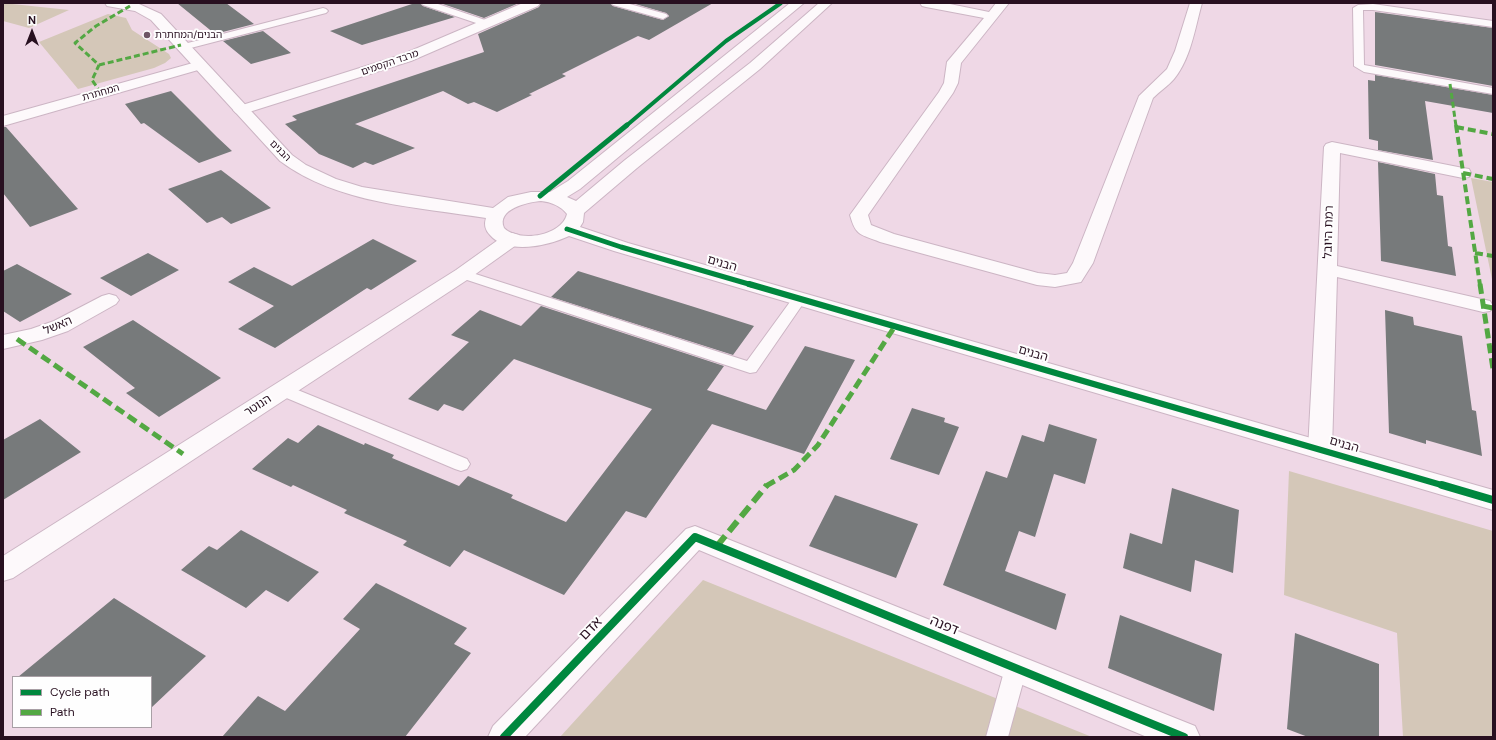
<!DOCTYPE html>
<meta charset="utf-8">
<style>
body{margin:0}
#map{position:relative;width:1496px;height:740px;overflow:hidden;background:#efd8e6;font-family:"DM Sans",sans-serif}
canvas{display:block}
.frame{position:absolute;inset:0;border:4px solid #281020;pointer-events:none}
.legend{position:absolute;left:12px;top:676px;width:140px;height:52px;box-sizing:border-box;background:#fefefe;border:1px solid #a89fa5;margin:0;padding:5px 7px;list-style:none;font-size:12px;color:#281020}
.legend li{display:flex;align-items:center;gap:8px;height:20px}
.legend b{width:20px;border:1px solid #a89fa5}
.north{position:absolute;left:12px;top:12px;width:40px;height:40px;-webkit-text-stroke:3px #fefefe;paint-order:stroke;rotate:0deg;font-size:11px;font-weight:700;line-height:16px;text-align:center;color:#281020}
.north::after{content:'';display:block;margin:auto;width:14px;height:18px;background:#281020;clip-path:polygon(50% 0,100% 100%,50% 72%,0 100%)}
</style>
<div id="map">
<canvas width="1496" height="740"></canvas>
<div class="frame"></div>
<ul class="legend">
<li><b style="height:5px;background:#00873e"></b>Cycle path</li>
<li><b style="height:5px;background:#53a843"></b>Path</li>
</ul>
<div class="north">N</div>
</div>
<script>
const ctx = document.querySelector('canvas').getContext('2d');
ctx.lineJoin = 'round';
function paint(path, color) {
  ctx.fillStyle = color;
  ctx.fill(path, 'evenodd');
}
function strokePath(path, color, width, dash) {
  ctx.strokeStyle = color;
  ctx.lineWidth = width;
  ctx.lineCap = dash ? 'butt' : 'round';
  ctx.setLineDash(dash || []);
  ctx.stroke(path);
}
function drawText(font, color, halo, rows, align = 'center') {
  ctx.font = font + ' "DM Sans","Noto Sans Hebrew",sans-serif';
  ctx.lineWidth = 4;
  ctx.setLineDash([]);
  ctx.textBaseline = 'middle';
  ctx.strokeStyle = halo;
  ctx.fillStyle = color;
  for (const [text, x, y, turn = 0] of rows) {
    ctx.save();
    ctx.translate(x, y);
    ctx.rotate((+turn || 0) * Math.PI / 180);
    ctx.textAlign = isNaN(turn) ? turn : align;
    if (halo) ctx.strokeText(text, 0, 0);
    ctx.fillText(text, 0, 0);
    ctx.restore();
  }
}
paint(new Path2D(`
 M 3,3 L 69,10 L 29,28 L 3,21 Z
 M 108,14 L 126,18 L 132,30 L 169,54 L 171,58 L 165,63 L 154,68 L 78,89 L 39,42 Z
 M 1471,178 L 1493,182 L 1493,284 Z
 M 1289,471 L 1493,531 L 1493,737 L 1403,737 L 1397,633 L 1284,595 Z
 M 703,580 L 1092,737 L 560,737 Z`), '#d4c7b8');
paint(new Path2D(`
 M 177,3 L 226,3 L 254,24 L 215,34 Z
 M 415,3 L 420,3 L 423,6 L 455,17 L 362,45 L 330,31 Z
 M 440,3 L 519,3 L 484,18 Z
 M 541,3 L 610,3 L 613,6 L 663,20 L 669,16 L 666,13 L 632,3 L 713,3 L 649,40 L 638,36 L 562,74 L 566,76 L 529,94 L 532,95 L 497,112 L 474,102 L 468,104 L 443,91 L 355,124 L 415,148 L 373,165 L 365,162 L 353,168 L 319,154 L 285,124 L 297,120 L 292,116 L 484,52 L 478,34 L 539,7 Z
 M 1375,12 L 1493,28 L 1493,86 L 1375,65 Z
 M 263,31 L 291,53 L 251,64 L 223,41 Z
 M 1375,75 L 1493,95 L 1493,113 L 1425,101 L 1433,160 L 1378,150 L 1378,141 L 1369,139 L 1368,80 L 1375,81 Z
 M 171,91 L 217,137 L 232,151 L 199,163 L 144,123 L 141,124 L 125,104 Z
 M 3,127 L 6,127 L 78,209 L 30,227 L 3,193 Z
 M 1378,162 L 1435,174 L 1437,195 L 1443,196 L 1448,246 L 1452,247 L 1456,276 L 1381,261 Z
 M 221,170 L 271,208 L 231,224 L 222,217 L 207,223 L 168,189 Z
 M 373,239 L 417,261 L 371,290 L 367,288 L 275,348 L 238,329 L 274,306 L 228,282 L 254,267 L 292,286 Z
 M 148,253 L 179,270 L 131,296 L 100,278 Z
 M 17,264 L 72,294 L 20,322 L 3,311 L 3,271 Z
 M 578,271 L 691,306 L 754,326 L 733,355 L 551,297 Z
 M 541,306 L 724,366 L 707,390 L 766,410 L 805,346 L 855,360 L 804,454 L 712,424 L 646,518 L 626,511 L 564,595 L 464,550 L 450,567 L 403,545 L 407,541 L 344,513 L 347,510 L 293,485 L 291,487 L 252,469 L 288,438 L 298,443 L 318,425 L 364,445 L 365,443 L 394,455 L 392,458 L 459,486 L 468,476 L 513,495 L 511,498 L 566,522 L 652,409 L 514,359 L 463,411 L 444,404 L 438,411 L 408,399 L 469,342 L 451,335 L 480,310 L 521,326 Z
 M 1385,310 L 1413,317 L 1414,325 L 1462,336 L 1472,410 L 1476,411 L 1482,456 L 1426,440 L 1426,444 L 1389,433 Z
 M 133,320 L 221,378 L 159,417 L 126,393 L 135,388 L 83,347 Z
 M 912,408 L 945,418 L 944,422 L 959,427 L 939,475 L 890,459 Z
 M 40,419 L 81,452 L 3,500 L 3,440 Z
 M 1049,424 L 1097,439 L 1085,484 L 1054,474 L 1035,537 L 1019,531 L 1005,571 L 1066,594 L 1056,630 L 943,585 L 986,471 L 1007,478 L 1022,435 L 1044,442 Z
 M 1172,488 L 1239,510 L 1233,573 L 1195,560 L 1191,592 L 1123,568 L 1130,533 L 1162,544 Z
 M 835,495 L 918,524 L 896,578 L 809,546 Z
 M 241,530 L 319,572 L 288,602 L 266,590 L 246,608 L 181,570 L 209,546 L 217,550 Z
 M 376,583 L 467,628 L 454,644 L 471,653 L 405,737 L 222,737 L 258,696 L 285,711 L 360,629 L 343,619 Z
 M 114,598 L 206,656 L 151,708 L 151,677 L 18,677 Z
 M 1120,615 L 1222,654 L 1214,711 L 1108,668 Z
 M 1295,633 L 1379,664 L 1379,737 L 1308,737 L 1287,729 Z`), '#777a7b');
const lane = new Path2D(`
 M 421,3 L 435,3 L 491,22 L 493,24 L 488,27 L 485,26 L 423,5 Z
 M 611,3 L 626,3 L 666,14 L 668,16 L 663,19 L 613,5 Z
 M 1373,4 L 1493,21 L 1493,27 L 1373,10 L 1363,10 L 1364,65 L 1493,88 L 1493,94 L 1364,72 L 1354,66 L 1353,8 L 1358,5 Z
 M 323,8 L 326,9 L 328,11 L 326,13 L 183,50 L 178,47 L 180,45 Z
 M 463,270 L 747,361 L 795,295 L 800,293 L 805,295 L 807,298 L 756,372 L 750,373 L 458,277 L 456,274 L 458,271 Z
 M 283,384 L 467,459 L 470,464 L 467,469 L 461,471 L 455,469 L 277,394 L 275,390 L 277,386 Z
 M 1016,658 L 1024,661 L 1027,668 L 1008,737 L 986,737 L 1005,668 L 1008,661 Z`);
const street = new Path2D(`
 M 523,3 L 540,3 L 538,6 L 411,61 L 246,113 L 241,115 L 236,113 L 233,110 L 236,107 L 401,55 Z
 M 920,3 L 945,3 L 989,12 L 996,3 L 1009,3 L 961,63 L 958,83 L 953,93 L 868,215 L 871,225 L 894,234 L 1038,273 L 1055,275 L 1067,273 L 1073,263 L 1139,96 L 1167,69 L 1175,51 L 1190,3 L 1202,3 C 1195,28 1191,58 1174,79 C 1168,86 1160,91 1153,98 L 1093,263 L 1081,282 L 1055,287 L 1037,285 L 880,242 C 861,234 856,237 850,215 L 939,92 L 944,83 L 947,62 L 984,18 L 926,7 L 922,6 Z
 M 200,61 L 205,62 L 207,65 L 205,68 L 3,126 L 3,116 Z
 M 1332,142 L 1463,168 L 1469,169 L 1471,173 L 1469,177 L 1463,178 L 1340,153 L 1337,266 L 1490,301 L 1493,306 L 1490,311 L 1483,312 L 1337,277 L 1332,450 L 1329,456 L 1320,459 L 1311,456 L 1308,450 L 1324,147 L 1326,144 Z
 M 512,233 L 519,235 L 521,239 L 519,243 L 470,278 L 13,578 L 3,581 L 3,556 L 456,270 L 505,235 Z
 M 109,294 L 116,296 L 119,300 L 116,304 L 68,331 L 42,340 L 3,349 L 3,335 L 31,329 L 54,321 L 102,296 Z
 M 695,526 L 1195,726 L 1200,737 L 1147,737 L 699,550 L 525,737 L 488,737 L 493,726 L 686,529 Z`);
const secondary = new Path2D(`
 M 105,3 L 139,4 L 161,14 L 292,155 L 306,165 L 336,179 L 362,187 L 493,208 L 508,197 L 531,192 L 550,192 L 568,181 L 790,3 L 804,3 L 580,189 L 567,197 L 576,201 L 625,160 L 750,63 L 819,3 L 832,3 L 760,69 L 637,168 L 584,213 L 583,222 L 580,227 L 628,243 L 1493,490 L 1493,510 L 614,251 L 569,236 C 548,246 507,255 490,235 C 485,230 484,224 486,218 C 418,207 337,204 280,161 L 151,20 L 135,11 L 107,6 ZM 541,201 C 551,202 561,206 567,214 C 562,236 519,243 504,228 C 496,209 528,202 541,201 Z`);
strokePath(lane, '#ccb5c4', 2);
strokePath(street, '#ccb5c4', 2);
strokePath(secondary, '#ccb5c4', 2);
paint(lane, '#fdf9fb');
paint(street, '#fdf9fb');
paint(secondary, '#fdf9fb');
strokePath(new Path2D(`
 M 99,65 L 181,45
 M 1450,84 L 1456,126
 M 101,93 L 92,80 L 99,65 L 75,43 L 96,26 L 130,6`), '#53a843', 3, [6, 3]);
strokePath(new Path2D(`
 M 1456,125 L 1480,285
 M 1456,127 L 1493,134
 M 1463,173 L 1493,179
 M 1475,253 L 1493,256`), '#53a843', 4, [8, 4]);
strokePath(new Path2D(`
 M 1480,284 L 1493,369
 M 1483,306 L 1493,308
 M 17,339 L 183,454
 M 766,486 L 794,470 L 818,445 L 895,326`), '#53a843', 5, [10, 5]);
strokePath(new Path2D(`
 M 717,546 L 767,485`), '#53a843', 6, [13, 6]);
strokePath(new Path2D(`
 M 626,126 L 726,41 L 781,3`), '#00873e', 4);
strokePath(new Path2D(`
 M 540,196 L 627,125
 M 567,229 L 621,247 L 752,285`), '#00873e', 5);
strokePath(new Path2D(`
 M 749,284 L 1445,486`), '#00873e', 6);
strokePath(new Path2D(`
 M 1442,485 L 1493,500
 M 504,737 L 695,537 L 1184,737`), '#00873e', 8);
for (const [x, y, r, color] of [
 [147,35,4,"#6e5665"]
]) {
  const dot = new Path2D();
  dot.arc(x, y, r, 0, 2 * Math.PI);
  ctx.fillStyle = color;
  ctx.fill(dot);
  strokePath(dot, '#fefefe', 1.5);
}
drawText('10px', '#281020', '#fefefe', [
 ["הבנים/המחתרת",155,35]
], 'left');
drawText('10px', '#281020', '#fefefe', [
 ["מרבד הקסמים",390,63,-19],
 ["המחתרת",101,93,-16],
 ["הבנים",280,151,45]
]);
drawText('12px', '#281020', '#fefefe', [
 ["רמת היובל",1329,232,-88],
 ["הבנים",722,264,16],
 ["האשל",58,326,-23],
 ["הבנים",1033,354,16],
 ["הנוטר",258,406,-33],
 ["הבנים",1344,445,16]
]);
drawText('14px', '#281020', '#fefefe', [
 ["דפנה",944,626,22],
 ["אדם",591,629,-46]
]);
</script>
